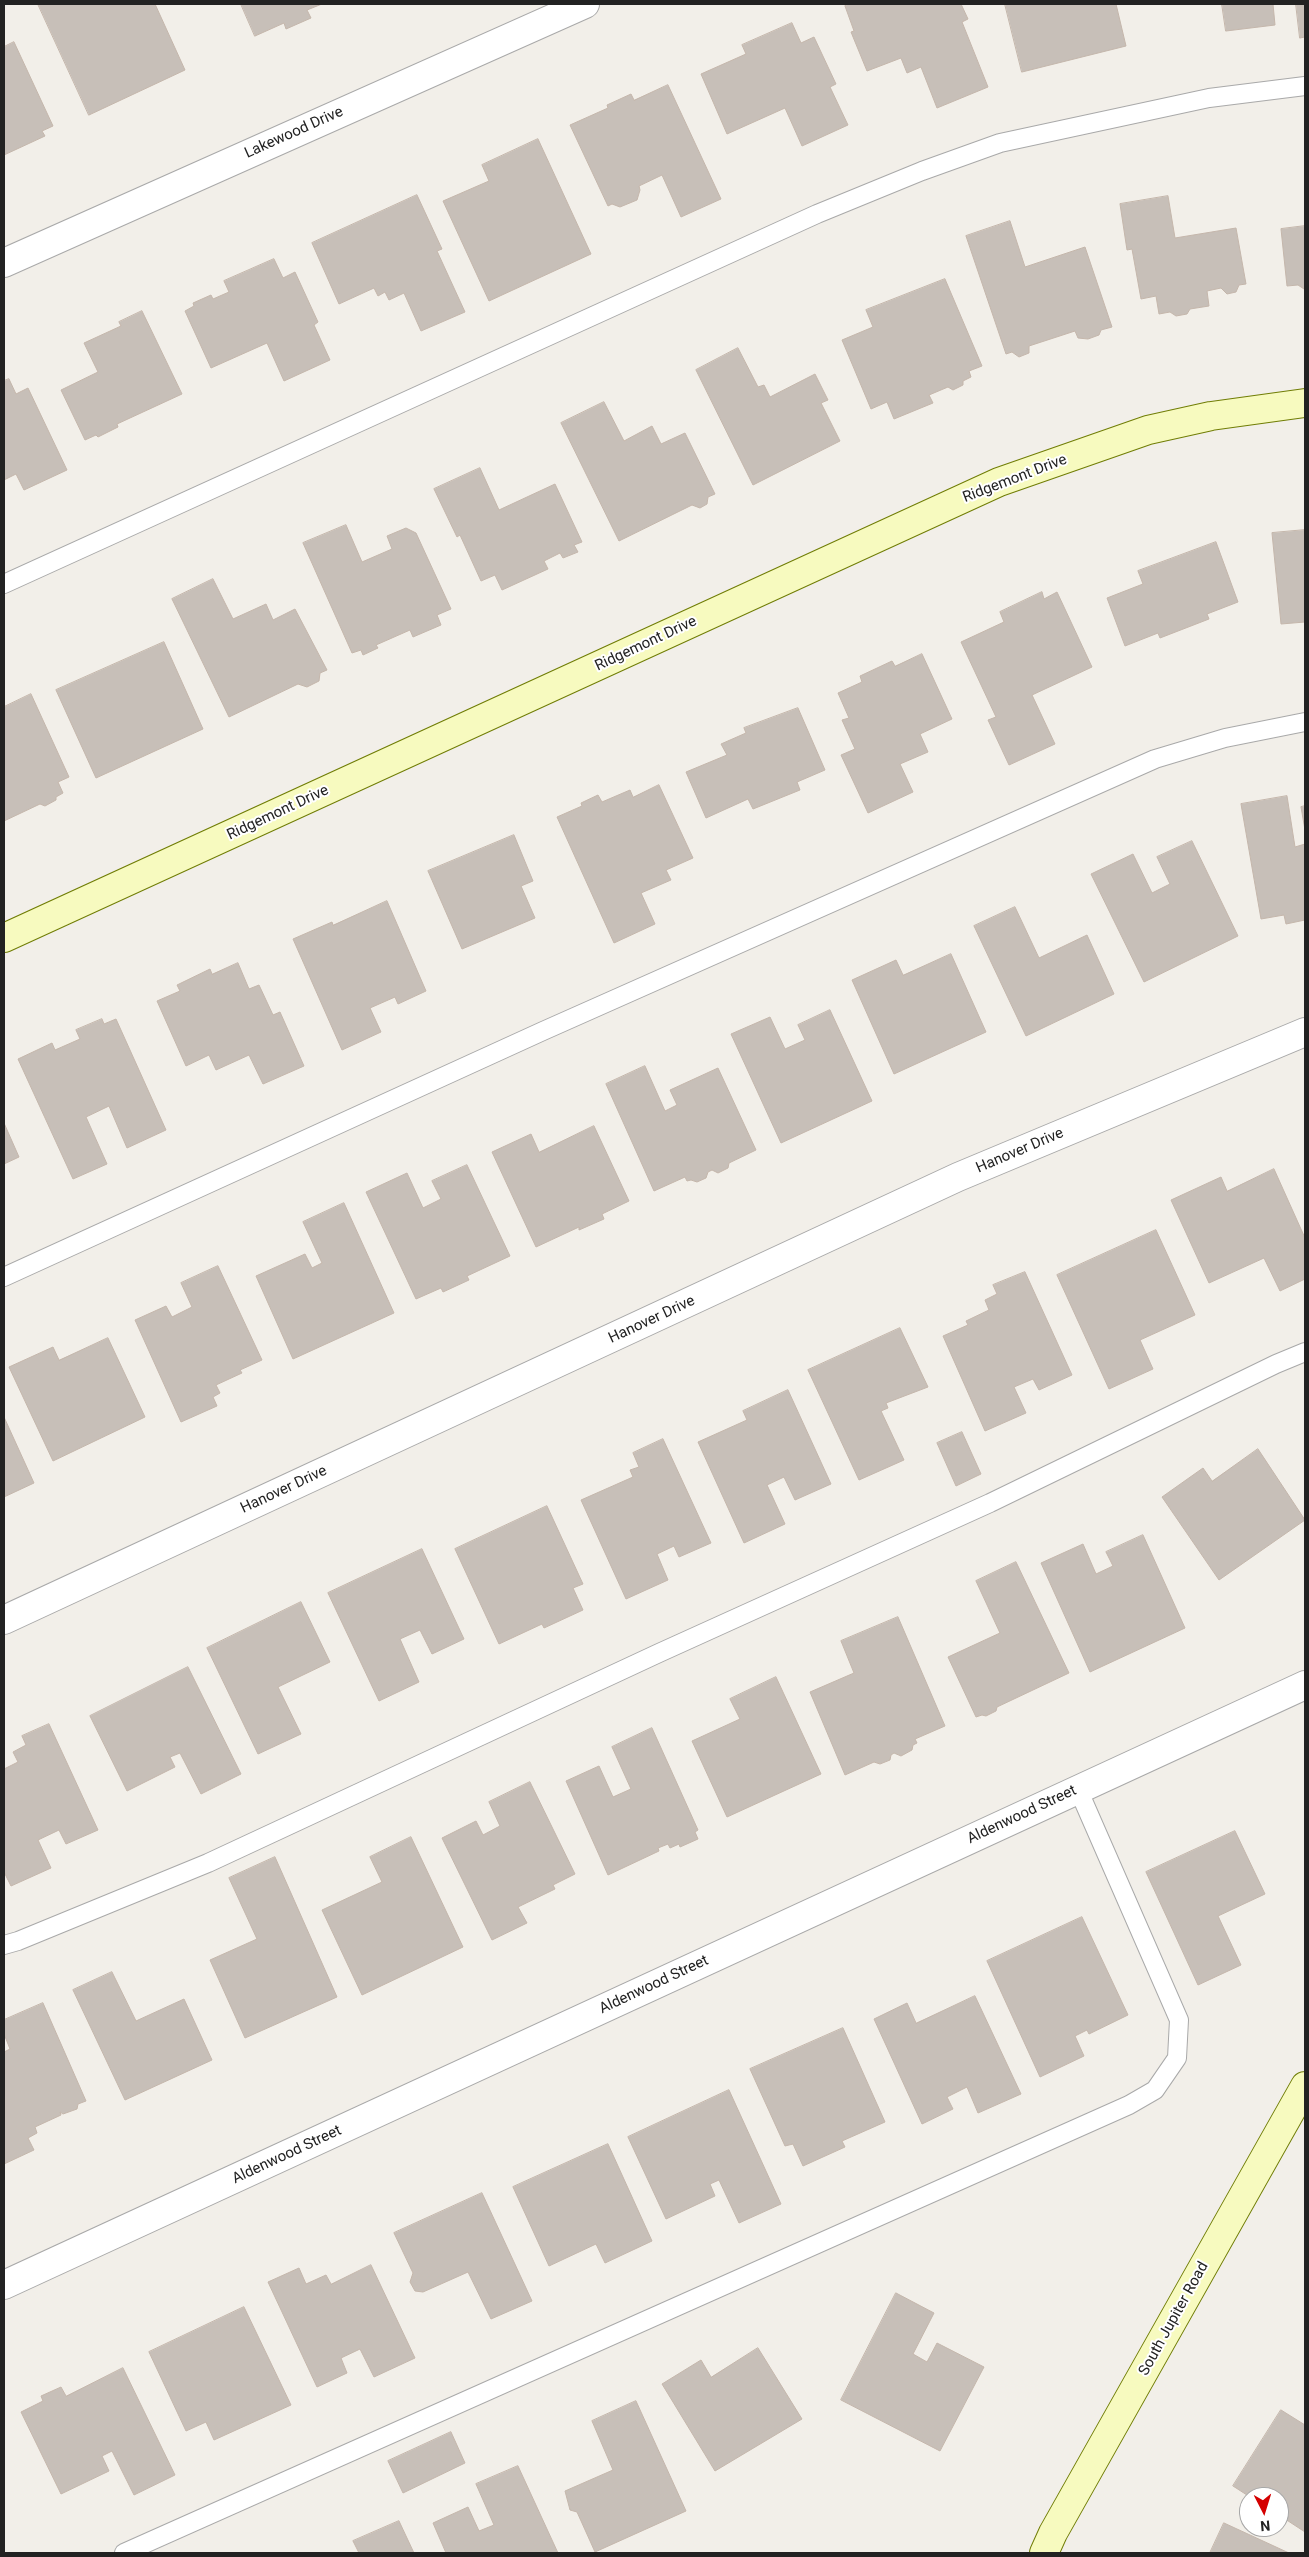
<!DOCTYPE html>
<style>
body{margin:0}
#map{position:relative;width:1309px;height:2557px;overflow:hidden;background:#f2efe9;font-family:Roboto,sans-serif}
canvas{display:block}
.frame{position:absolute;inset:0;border:5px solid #222;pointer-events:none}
.north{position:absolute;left:1239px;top:2487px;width:50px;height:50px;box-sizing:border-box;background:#fff;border:1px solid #a7a7a7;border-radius:50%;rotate:175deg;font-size:14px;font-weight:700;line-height:20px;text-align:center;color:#222}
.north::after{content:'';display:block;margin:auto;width:18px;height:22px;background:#d40000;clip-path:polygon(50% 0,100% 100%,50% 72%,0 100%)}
</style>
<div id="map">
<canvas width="1309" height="2557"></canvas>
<div class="frame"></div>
<div class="north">N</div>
</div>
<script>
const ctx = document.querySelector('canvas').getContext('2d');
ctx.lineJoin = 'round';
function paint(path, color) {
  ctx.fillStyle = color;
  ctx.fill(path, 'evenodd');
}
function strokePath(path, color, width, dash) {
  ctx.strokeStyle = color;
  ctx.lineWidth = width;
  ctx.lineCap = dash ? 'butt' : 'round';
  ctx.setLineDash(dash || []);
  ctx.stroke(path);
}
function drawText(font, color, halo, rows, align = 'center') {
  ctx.font = font + ' Roboto,sans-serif';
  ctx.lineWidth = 4;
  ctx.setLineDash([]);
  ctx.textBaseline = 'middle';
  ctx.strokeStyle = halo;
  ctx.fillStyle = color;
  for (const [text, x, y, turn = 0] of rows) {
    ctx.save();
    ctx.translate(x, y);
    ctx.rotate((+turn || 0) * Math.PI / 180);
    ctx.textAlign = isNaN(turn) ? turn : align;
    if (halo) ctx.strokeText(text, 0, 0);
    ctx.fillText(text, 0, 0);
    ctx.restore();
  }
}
const building = new Path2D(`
 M 38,4 L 155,4 L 185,70 L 89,115 Z
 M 241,4 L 322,4 L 307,10 L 311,18 L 286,29 L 284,23 L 255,36 Z
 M 850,4 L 961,4 L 968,19 L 962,22 L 988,87 L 937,108 L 921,67 L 907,73 L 901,58 L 867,71 L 851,32 L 854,31 L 845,6 Z
 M 1005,4 L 1116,4 L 1126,46 L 1022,72 Z
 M 1222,4 L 1273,4 L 1275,25 L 1226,31 Z
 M 1296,4 L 1305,4 L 1305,37 L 1300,38 Z
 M 792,23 L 801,43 L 814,37 L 836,84 L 830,87 L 848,125 L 802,146 L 785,108 L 727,134 L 701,74 L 746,54 L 742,45 Z
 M 14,42 L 53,126 L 42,131 L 45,136 L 4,155 L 4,47 Z
 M 668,85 L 721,199 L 681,217 L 662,175 L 639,186 L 640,190 L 637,200 L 620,207 L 612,204 L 608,206 L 570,125 L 608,108 L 607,105 L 631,94 L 634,100 Z
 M 538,139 L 591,254 L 489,301 L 443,201 L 489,181 L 482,165 Z
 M 417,195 L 442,249 L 437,251 L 465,312 L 421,331 L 404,293 L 389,300 L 385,292 L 378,296 L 374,288 L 339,304 L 312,243 Z
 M 1168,196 L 1175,238 L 1236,228 L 1246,284 L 1239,285 L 1236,292 L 1227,294 L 1221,288 L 1207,291 L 1209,306 L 1190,309 L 1187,314 L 1176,316 L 1170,312 L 1159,314 L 1156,296 L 1141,299 L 1132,249 L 1127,250 L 1120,204 Z
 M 1010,221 L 1025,267 L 1085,247 L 1112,327 L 1101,330 L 1099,335 L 1088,339 L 1078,338 L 1075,331 L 1029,346 L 1029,353 L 1019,357 L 1012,352 L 1006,354 L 966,236 Z
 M 1305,226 L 1305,289 L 1304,289 L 1298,285 L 1287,286 L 1281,229 Z
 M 274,259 L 283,278 L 295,272 L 318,322 L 314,325 L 330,360 L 284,381 L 267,343 L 211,368 L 185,311 L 194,306 L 193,303 L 211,295 L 213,299 L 229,292 L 224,281 Z
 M 945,279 L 982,366 L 969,371 L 971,377 L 963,381 L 963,385 L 953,390 L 948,387 L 929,395 L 933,403 L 894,419 L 887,402 L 871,409 L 842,340 L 873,327 L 866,310 Z
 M 142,311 L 182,394 L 117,424 L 118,427 L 98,437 L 96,435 L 85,440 L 61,390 L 98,372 L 84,343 L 121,326 L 119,322 Z
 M 738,348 L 758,387 L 764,385 L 770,397 L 815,374 L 828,400 L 821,403 L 840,441 L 753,485 L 696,370 Z
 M 9,379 L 16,394 L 28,388 L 67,470 L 24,490 L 16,474 L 4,480 L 4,381 Z
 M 604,402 L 624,441 L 652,426 L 661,444 L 685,433 L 715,494 L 708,497 L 707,504 L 700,508 L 692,505 L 619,541 L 561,423 Z
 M 480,468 L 499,510 L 555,484 L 582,542 L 574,545 L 578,552 L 563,558 L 560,553 L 544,561 L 548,569 L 502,590 L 495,575 L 481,581 L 460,535 L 457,537 L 434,489 Z
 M 346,525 L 362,562 L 392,549 L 387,536 L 406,528 L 416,533 L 451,609 L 437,615 L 441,625 L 413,637 L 410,630 L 376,645 L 378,648 L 363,655 L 361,650 L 352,653 L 303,543 Z
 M 1305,530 L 1305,622 L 1281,624 L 1272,533 Z
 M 1216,542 L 1238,602 L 1207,614 L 1209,619 L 1160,638 L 1158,633 L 1125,646 L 1107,598 L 1143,584 L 1138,571 Z
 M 213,579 L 233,619 L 266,604 L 273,620 L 295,609 L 327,670 L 320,673 L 319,681 L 307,687 L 298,684 L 229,717 L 172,599 Z
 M 1042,592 L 1044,599 L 1057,592 L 1092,667 L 1032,695 L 1055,744 L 1009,765 L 988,720 L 996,717 L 961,642 L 1004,622 L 1000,612 Z
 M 164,642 L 203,729 L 96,778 L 56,690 Z
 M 922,654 L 952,719 L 920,734 L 928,752 L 900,764 L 913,792 L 868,813 L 841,755 L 855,749 L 842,720 L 849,718 L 838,693 L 862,682 L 860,676 L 892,661 L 895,666 Z
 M 31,694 L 69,777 L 58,782 L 63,793 L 56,797 L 56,800 L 45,806 L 40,804 L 4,821 L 4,707 Z
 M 798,708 L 825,770 L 797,782 L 800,790 L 753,809 L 748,799 L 706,818 L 686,772 L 727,755 L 721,744 L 746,733 L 744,728 Z
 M 659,785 L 693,858 L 666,870 L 671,880 L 641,893 L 655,924 L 614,943 L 557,817 L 582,806 L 581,803 L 598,795 L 602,802 L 630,790 L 633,797 Z
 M 1287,796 L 1295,847 L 1305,844 L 1305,920 L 1286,924 L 1284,915 L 1261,919 L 1241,804 Z
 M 1305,806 L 1305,830 L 1301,807 Z
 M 514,835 L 533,881 L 521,886 L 535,918 L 462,949 L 428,871 Z
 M 1192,841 L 1238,936 L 1144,982 L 1091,874 L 1133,854 L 1152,893 L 1170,884 L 1157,857 Z
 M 387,901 L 426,991 L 398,1004 L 395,997 L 370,1008 L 381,1032 L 342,1050 L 293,939 L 332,922 L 333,925 Z
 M 1015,907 L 1039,958 L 1087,935 L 1114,994 L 1026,1036 L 974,926 Z
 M 951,954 L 986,1032 L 894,1074 L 852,980 L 896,960 L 903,975 Z
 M 238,963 L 249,989 L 259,985 L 273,1015 L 280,1012 L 304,1066 L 263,1084 L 249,1055 L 216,1070 L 209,1055 L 186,1066 L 157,1001 L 180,991 L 177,985 L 210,969 L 212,974 Z
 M 830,1010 L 872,1101 L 781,1143 L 731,1034 L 770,1017 L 785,1049 L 805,1040 L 798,1025 Z
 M 102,1019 L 104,1024 L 116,1019 L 166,1130 L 127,1148 L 109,1106 L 86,1117 L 107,1164 L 73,1179 L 18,1059 L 52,1043 L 55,1050 L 80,1039 L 76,1030 Z
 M 645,1066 L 665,1111 L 677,1105 L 670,1090 L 718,1068 L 756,1150 L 729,1163 L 728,1168 L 718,1173 L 712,1170 L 708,1172 L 706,1178 L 697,1182 L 691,1180 L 687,1181 L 685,1177 L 654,1191 L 606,1084 Z
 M 4,1123 L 19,1157 L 4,1164 Z
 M 594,1126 L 629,1201 L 602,1214 L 604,1219 L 579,1230 L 579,1227 L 536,1247 L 492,1152 L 531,1134 L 539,1152 Z
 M 467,1165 L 510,1256 L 467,1276 L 469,1280 L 443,1292 L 441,1288 L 416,1299 L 366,1192 L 407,1173 L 423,1208 L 441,1199 L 432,1181 Z
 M 1274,1169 L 1305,1238 L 1305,1279 L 1280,1291 L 1264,1258 L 1209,1283 L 1171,1200 L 1221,1177 L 1227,1191 Z
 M 344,1203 L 394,1313 L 293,1359 L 256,1276 L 305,1254 L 312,1268 L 322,1263 L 303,1222 Z
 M 1156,1230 L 1195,1315 L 1140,1340 L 1153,1369 L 1109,1389 L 1057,1275 Z
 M 218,1266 L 262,1360 L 240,1370 L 242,1373 L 216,1385 L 220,1393 L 213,1397 L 217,1406 L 181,1422 L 135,1320 L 166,1306 L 172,1317 L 192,1307 L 181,1283 Z
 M 1025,1272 L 1072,1375 L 1039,1390 L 1033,1379 L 1014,1387 L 1026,1413 L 985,1431 L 943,1336 L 968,1325 L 966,1321 L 989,1310 L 985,1300 L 997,1294 L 993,1285 Z
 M 900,1328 L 928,1387 L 886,1403 L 888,1408 L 881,1411 L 904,1460 L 859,1480 L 808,1370 Z
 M 108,1338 L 145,1417 L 53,1461 L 9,1367 L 53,1347 L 59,1360 Z
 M 788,1390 L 831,1484 L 795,1500 L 784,1477 L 767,1485 L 785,1524 L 744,1543 L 698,1442 L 747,1420 L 743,1411 Z
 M 4,1417 L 34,1483 L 4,1497 Z
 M 962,1432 L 981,1474 L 956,1486 L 937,1443 Z
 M 663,1439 L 711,1543 L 679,1557 L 674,1546 L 657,1554 L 668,1580 L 626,1599 L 581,1500 L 633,1477 L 630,1470 L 639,1467 L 633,1453 Z
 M 1258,1449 L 1305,1520 L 1219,1580 L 1162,1497 L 1203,1468 L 1212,1481 Z
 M 547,1506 L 583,1584 L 573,1588 L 583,1610 L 544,1628 L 542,1624 L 499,1644 L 455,1549 Z
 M 1143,1535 L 1185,1628 L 1090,1672 L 1041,1563 L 1083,1544 L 1096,1574 L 1113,1566 L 1106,1552 Z
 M 422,1549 L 464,1639 L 432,1654 L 420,1630 L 400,1639 L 419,1682 L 379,1701 L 328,1593 Z
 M 1016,1562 L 1069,1673 L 997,1707 L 996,1711 L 986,1716 L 982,1715 L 976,1717 L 948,1657 L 1000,1633 L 976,1581 Z
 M 301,1602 L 330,1662 L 278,1687 L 301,1734 L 258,1754 L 207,1648 Z
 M 898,1617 L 945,1726 L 915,1739 L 917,1743 L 913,1745 L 912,1750 L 901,1756 L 894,1753 L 891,1755 L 890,1760 L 880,1764 L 874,1762 L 845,1775 L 810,1692 L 854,1673 L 841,1641 Z
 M 188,1667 L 241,1774 L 201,1794 L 180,1753 L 170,1757 L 175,1767 L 127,1791 L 90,1716 Z
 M 776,1677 L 821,1774 L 727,1817 L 692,1741 L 740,1719 L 730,1699 Z
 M 49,1724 L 98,1830 L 66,1844 L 59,1830 L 38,1840 L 51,1868 L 11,1886 L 4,1872 L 4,1769 L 18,1762 L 13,1752 L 26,1745 L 22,1736 Z
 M 652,1728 L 698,1830 L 695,1832 L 698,1839 L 680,1847 L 679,1844 L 670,1848 L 668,1844 L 658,1848 L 659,1851 L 608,1875 L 566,1781 L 599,1766 L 613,1797 L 631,1789 L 612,1747 Z
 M 530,1782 L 575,1874 L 553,1885 L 555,1889 L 518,1907 L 527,1923 L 492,1940 L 442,1838 L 476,1821 L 483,1835 L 500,1826 L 489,1802 Z
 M 1235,1831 L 1265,1894 L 1218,1916 L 1241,1965 L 1198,1985 L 1146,1872 Z
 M 411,1837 L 463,1947 L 362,1995 L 322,1910 L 382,1882 L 370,1857 Z
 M 275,1857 L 337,1997 L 245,2038 L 210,1960 L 257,1939 L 229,1878 Z
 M 1082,1917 L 1128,2015 L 1089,2034 L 1087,2030 L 1075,2036 L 1084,2056 L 1040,2077 L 987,1961 Z
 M 112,1972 L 136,2021 L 184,1999 L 212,2060 L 125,2100 L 73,1990 Z
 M 975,1996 L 1021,2094 L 978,2113 L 967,2087 L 947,2097 L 953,2109 L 922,2124 L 874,2019 L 907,2003 L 916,2023 Z
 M 43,2003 L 86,2101 L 78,2104 L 77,2109 L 63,2114 L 60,2112 L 61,2115 L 35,2127 L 37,2133 L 28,2138 L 34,2150 L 4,2164 L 4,2052 L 10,2049 L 4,2034 L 4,2020 Z
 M 843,2028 L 885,2122 L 842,2141 L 845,2147 L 803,2166 L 793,2144 L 785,2146 L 750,2069 Z
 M 729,2090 L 781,2204 L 739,2223 L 719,2180 L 710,2184 L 715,2196 L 666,2219 L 628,2137 Z
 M 608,2144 L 652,2241 L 605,2263 L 596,2244 L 549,2266 L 513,2187 Z
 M 482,2193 L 532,2301 L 491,2319 L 468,2272 L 423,2292 L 415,2291 L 410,2282 L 413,2273 L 394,2233 Z
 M 371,2265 L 415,2358 L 374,2377 L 360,2349 L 341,2358 L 347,2373 L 317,2387 L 268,2282 L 299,2268 L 306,2284 L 326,2275 L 331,2284 Z
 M 896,2293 L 934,2313 L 913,2354 L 927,2362 L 937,2343 L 984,2367 L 940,2451 L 841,2400 Z
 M 244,2307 L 291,2405 L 214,2440 L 206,2422 L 186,2431 L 149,2352 Z
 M 758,2348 L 802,2419 L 715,2471 L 662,2384 L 701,2360 L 711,2377 Z
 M 123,2368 L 175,2475 L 134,2495 L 112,2451 L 102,2456 L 109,2471 L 61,2494 L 21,2412 L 43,2401 L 41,2396 L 61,2387 L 66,2396 Z
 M 636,2401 L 686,2511 L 595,2552 L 577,2512 L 570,2510 L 565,2491 L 613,2470 L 592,2421 Z
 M 1281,2410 L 1305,2425 L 1305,2532 L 1279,2515 L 1279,2497 L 1250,2497 L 1233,2486 Z
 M 451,2432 L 465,2463 L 403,2493 L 388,2461 Z
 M 518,2466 L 558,2553 L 446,2553 L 433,2523 L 468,2507 L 479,2531 L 494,2525 L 476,2484 Z
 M 399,2521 L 414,2553 L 359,2553 L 353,2541 Z
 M 1224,2523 L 1289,2553 L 1210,2553 Z`);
paint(building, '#c7bfb8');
strokePath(building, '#c4b6ab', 1);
const lane = new Path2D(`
 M 4,584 L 817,214 L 922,171 L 1000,143 L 1209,98 L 1305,86
 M 4,1277 L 543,1031 L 1155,759 L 1225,738 L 1305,722
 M 4,1945 L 18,1941 L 208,1863 L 659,1653 L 990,1503 L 1276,1364 L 1305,1352
 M 124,2553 L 1129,2105 L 1155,2090 L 1177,2058 L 1179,2020 L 1078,1789`);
const street = new Path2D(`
 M 4,263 L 585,4
 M 4,1620 L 958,1177 L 1305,1032
 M 4,2285 L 1305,1685`);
const secondary = new Path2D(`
 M 4,938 L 999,482 L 1148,430 L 1211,416 L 1305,403
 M 1044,2553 L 1053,2533 L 1305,2086`);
strokePath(lane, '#a9a9a9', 20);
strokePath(street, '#a9a9a9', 30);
strokePath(secondary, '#707d05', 30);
strokePath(lane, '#fff', 18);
strokePath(street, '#fff', 28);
strokePath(secondary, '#f7fabf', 28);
drawText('15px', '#222', '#fff', [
 ["Lakewood Drive",294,133,-24],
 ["Ridgemont Drive",1015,479,-21],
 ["Ridgemont Drive",646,644,-25],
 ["Ridgemont Drive",278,813,-25],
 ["Hanover Drive",1020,1151,-23],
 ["Hanover Drive",652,1320,-25],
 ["Hanover Drive",284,1490,-25],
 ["Aldenwood Street",1022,1815,-25],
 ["Aldenwood Street",654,1985,-25],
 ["Aldenwood Street",287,2155,-25],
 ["South Jupiter Road",1174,2319,-61]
]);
</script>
